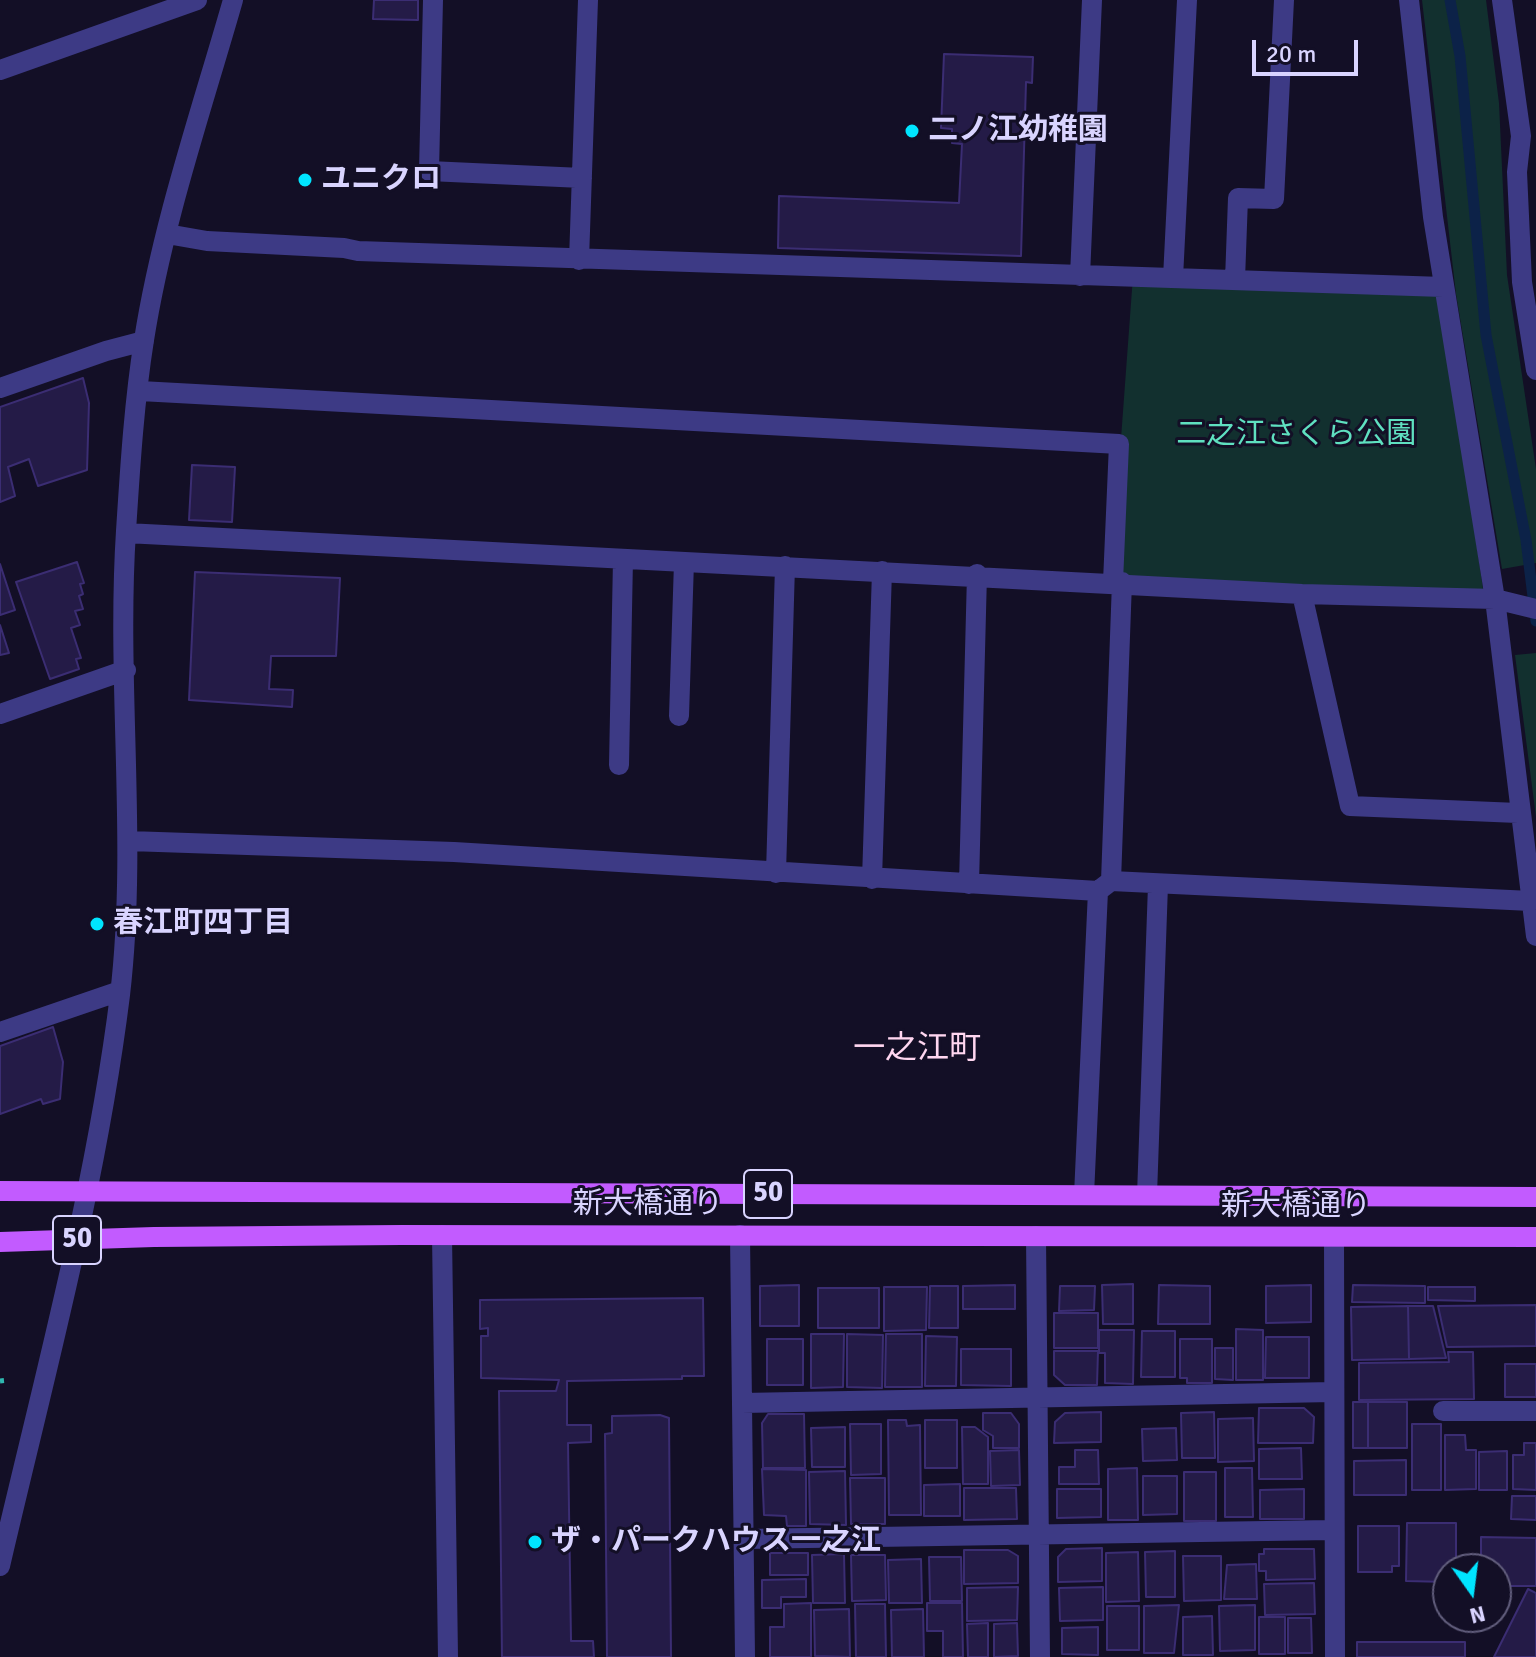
<!DOCTYPE html>
<meta charset="utf-8">
<style>
body{margin:0}
#map{position:relative;width:1536px;height:1657px;overflow:hidden;background:#130f26;font-family:Signika,sans-serif}
canvas{display:block}
.north{position:absolute;left:1432px;top:1553px;width:80px;height:80px;box-sizing:border-box;background:#130f26;border:2px solid #625e7d;border-radius:50%;rotate:166deg;font-size:22px;font-weight:700;line-height:32px;text-align:center;color:#d9d4ff}
.north::after{content:'';display:block;margin:auto;width:28px;height:36px;background:#00e5ff;clip-path:polygon(50% 0,100% 100%,50% 72%,0 100%)}
.scale{position:absolute;left:1252px;top:40px;width:106px;height:36px;box-sizing:border-box;border:4px solid #d9d4ff;border-top:0;padding-left:10px;font-size:24px;line-height:28px;white-space:nowrap;color:#d9d4ff;-webkit-text-stroke:6px #130f26;paint-order:stroke}
</style>
<div id="map">
<canvas width="1536" height="1657"></canvas>
<div class="north">N</div>
<div class="scale">20 m</div>
</div>
<script>
const ctx = document.querySelector('canvas').getContext('2d');
ctx.lineJoin = 'round';
function paint(path, color) {
  ctx.fillStyle = color;
  ctx.fill(path, 'evenodd');
}
function strokePath(path, color, width, dash) {
  ctx.strokeStyle = color;
  ctx.lineWidth = width;
  ctx.lineCap = dash ? 'butt' : 'round';
  ctx.setLineDash(dash || []);
  ctx.stroke(path);
}
function drawText(font, color, halo, rows, align = 'center') {
  ctx.font = font + ' Signika,"Noto Sans JP",sans-serif';
  ctx.lineWidth = 6;
  ctx.setLineDash([]);
  ctx.textBaseline = 'middle';
  ctx.strokeStyle = halo;
  ctx.fillStyle = color;
  for (const [text, x, y, turn = 0] of rows) {
    ctx.save();
    ctx.translate(x, y);
    ctx.rotate((+turn || 0) * Math.PI / 180);
    ctx.textAlign = isNaN(turn) ? turn : align;
    if (halo) ctx.strokeText(text, 0, 0);
    ctx.fillText(text, 0, 0);
    ctx.restore();
  }
}
paint(new Path2D(`
 M 1422,0 L 1486,0 L 1499,103 L 1507,275 L 1536,469 L 1536,563 L 1502,569 L 1456,294 Z
 M 1133,276 L 1440,288 L 1484,596 L 1125,579 L 1111,574 Z
 M 1536,653 L 1536,817 L 1515,655 Z`), '#12302f');
strokePath(new Path2D(`
 M 1450,0 L 1460,56 L 1486,335 L 1526,540 L 1536,621`), '#0c2248', 11);
const building = new Path2D(`
 M 374,0 L 418,0 L 418,20 L 373,19 Z
 M 944,54 L 1033,57 L 1032,83 L 1026,82 L 1021,256 L 778,248 L 779,196 L 959,203 L 962,144 L 952,143 L 952,129 L 941,128 Z
 M 83,378 L 89,403 L 87,470 L 38,486 L 29,459 L 8,467 L 15,496 L 0,502 L 0,407 Z
 M 192,465 L 235,467 L 232,522 L 189,520 Z
 M 77,562 L 84,583 L 80,584 L 83,594 L 79,596 L 83,609 L 75,611 L 80,625 L 71,628 L 81,658 L 76,659 L 79,669 L 50,679 L 16,582 Z
 M 0,564 L 15,610 L 0,615 Z
 M 195,572 L 340,578 L 336,656 L 271,656 L 269,689 L 293,690 L 292,707 L 189,700 Z
 M 0,625 L 9,653 L 0,655 Z
 M 53,1027 L 63,1062 L 60,1099 L 43,1104 L 41,1099 L 0,1114 L 0,1046 Z
 M 1133,1284 L 1133,1324 L 1103,1324 L 1102,1285 Z
 M 799,1285 L 799,1326 L 760,1326 L 760,1286 Z
 M 1015,1285 L 1015,1309 L 963,1309 L 963,1286 Z
 M 1159,1285 L 1210,1286 L 1210,1324 L 1158,1324 Z
 M 1311,1285 L 1311,1322 L 1266,1323 L 1266,1286 Z
 M 1353,1285 L 1425,1286 L 1425,1303 L 1352,1302 Z
 M 930,1286 L 958,1286 L 958,1328 L 929,1328 Z
 M 1060,1286 L 1095,1286 L 1094,1310 L 1059,1311 Z
 M 884,1287 L 927,1287 L 926,1330 L 884,1331 Z
 M 1428,1287 L 1475,1287 L 1475,1301 L 1428,1300 Z
 M 818,1288 L 879,1288 L 879,1328 L 818,1328 Z
 M 703,1298 L 704,1376 L 682,1376 L 682,1379 L 567,1381 L 567,1425 L 591,1425 L 591,1442 L 568,1443 L 571,1641 L 593,1641 L 594,1657 L 502,1657 L 499,1391 L 556,1391 L 559,1380 L 481,1378 L 481,1336 L 488,1336 L 488,1328 L 480,1329 L 480,1300 Z
 M 1536,1305 L 1536,1346 L 1447,1347 L 1438,1306 Z
 M 1408,1306 L 1409,1359 L 1352,1360 L 1351,1307 Z
 M 1408,1306 L 1433,1306 L 1446,1358 L 1409,1359 Z
 M 1054,1313 L 1098,1313 L 1098,1348 L 1054,1348 Z
 M 1236,1329 L 1263,1330 L 1263,1380 L 1236,1380 Z
 M 1099,1330 L 1134,1330 L 1133,1384 L 1105,1383 L 1105,1353 L 1099,1353 Z
 M 1142,1331 L 1175,1331 L 1175,1377 L 1141,1377 Z
 M 811,1334 L 844,1334 L 843,1387 L 811,1388 Z
 M 847,1334 L 883,1335 L 882,1388 L 847,1387 Z
 M 886,1334 L 922,1334 L 922,1387 L 885,1387 Z
 M 926,1336 L 957,1337 L 956,1386 L 925,1386 Z
 M 1266,1337 L 1309,1337 L 1309,1378 L 1265,1378 Z
 M 767,1339 L 803,1339 L 803,1385 L 767,1385 Z
 M 1180,1339 L 1212,1339 L 1212,1383 L 1187,1383 L 1187,1378 L 1180,1378 Z
 M 1215,1348 L 1233,1348 L 1233,1380 L 1215,1379 Z
 M 961,1349 L 1011,1349 L 1011,1386 L 961,1385 Z
 M 1054,1351 L 1098,1351 L 1097,1385 L 1065,1385 L 1054,1375 Z
 M 1448,1352 L 1473,1352 L 1474,1399 L 1359,1400 L 1359,1363 L 1449,1362 Z
 M 1505,1364 L 1536,1364 L 1536,1397 L 1505,1397 Z
 M 1353,1402 L 1368,1402 L 1368,1448 L 1353,1448 Z
 M 1368,1402 L 1407,1402 L 1407,1448 L 1368,1448 Z
 M 1259,1408 L 1304,1408 L 1314,1417 L 1313,1443 L 1258,1443 Z
 M 1101,1412 L 1101,1442 L 1054,1443 L 1055,1422 L 1065,1413 Z
 M 1214,1412 L 1215,1458 L 1182,1458 L 1181,1413 Z
 M 983,1413 L 1011,1413 L 1019,1424 L 1019,1448 L 993,1448 L 993,1436 L 983,1430 Z
 M 768,1414 L 804,1414 L 805,1468 L 763,1468 L 762,1423 Z
 M 660,1415 L 669,1418 L 671,1657 L 607,1657 L 605,1434 L 612,1433 L 612,1416 Z
 M 1253,1418 L 1254,1461 L 1218,1462 L 1218,1419 Z
 M 888,1420 L 906,1420 L 907,1426 L 920,1425 L 921,1515 L 889,1515 Z
 M 925,1420 L 957,1420 L 957,1468 L 925,1468 Z
 M 850,1424 L 881,1424 L 881,1474 L 851,1475 Z
 M 1412,1424 L 1441,1424 L 1441,1490 L 1412,1490 Z
 M 845,1427 L 845,1467 L 812,1467 L 811,1428 Z
 M 962,1427 L 975,1427 L 988,1437 L 988,1484 L 963,1484 Z
 M 1176,1428 L 1177,1460 L 1143,1461 L 1142,1429 Z
 M 1445,1435 L 1465,1435 L 1466,1450 L 1476,1450 L 1476,1489 L 1445,1490 Z
 M 1524,1443 L 1536,1443 L 1536,1490 L 1513,1489 L 1513,1455 L 1524,1455 Z
 M 1301,1448 L 1302,1479 L 1259,1479 L 1259,1449 Z
 M 1019,1450 L 1020,1485 L 991,1486 L 990,1451 Z
 M 1075,1450 L 1098,1450 L 1099,1484 L 1059,1484 L 1059,1467 L 1075,1467 Z
 M 1507,1451 L 1507,1490 L 1479,1490 L 1479,1452 Z
 M 1406,1460 L 1406,1495 L 1354,1495 L 1354,1461 Z
 M 1137,1468 L 1138,1520 L 1108,1520 L 1108,1469 Z
 M 1225,1468 L 1252,1468 L 1253,1517 L 1225,1517 Z
 M 762,1469 L 806,1470 L 806,1526 L 787,1526 L 786,1516 L 764,1515 Z
 M 845,1471 L 846,1525 L 810,1524 L 809,1472 Z
 M 1184,1472 L 1216,1472 L 1216,1521 L 1184,1521 Z
 M 1143,1476 L 1177,1476 L 1177,1514 L 1143,1515 Z
 M 850,1478 L 885,1478 L 885,1524 L 851,1524 Z
 M 960,1484 L 960,1516 L 924,1516 L 924,1485 Z
 M 964,1488 L 1016,1488 L 1017,1519 L 964,1520 Z
 M 1057,1489 L 1101,1489 L 1101,1517 L 1057,1518 Z
 M 1304,1489 L 1304,1519 L 1260,1519 L 1260,1490 Z
 M 1512,1496 L 1536,1496 L 1536,1520 L 1511,1519 Z
 M 1407,1523 L 1456,1523 L 1456,1569 L 1448,1569 L 1448,1582 L 1406,1581 Z
 M 1358,1526 L 1399,1526 L 1399,1566 L 1392,1566 L 1392,1572 L 1358,1572 Z
 M 1481,1537 L 1536,1538 L 1536,1586 L 1496,1586 L 1496,1569 L 1481,1569 Z
 M 1102,1548 L 1102,1581 L 1058,1582 L 1058,1557 L 1066,1549 Z
 M 1264,1549 L 1314,1549 L 1315,1579 L 1266,1580 L 1266,1571 L 1259,1571 L 1259,1554 L 1264,1554 Z
 M 964,1550 L 1008,1550 L 1018,1556 L 1018,1583 L 964,1584 Z
 M 1175,1551 L 1175,1597 L 1146,1597 L 1145,1552 Z
 M 1138,1552 L 1139,1601 L 1106,1602 L 1106,1553 Z
 M 770,1553 L 808,1553 L 808,1575 L 770,1575 Z
 M 844,1554 L 845,1603 L 813,1603 L 812,1555 Z
 M 851,1555 L 885,1555 L 886,1600 L 852,1601 Z
 M 1183,1556 L 1221,1556 L 1221,1600 L 1184,1601 Z
 M 929,1557 L 961,1557 L 962,1601 L 930,1601 Z
 M 921,1559 L 922,1603 L 889,1603 L 888,1560 Z
 M 1256,1564 L 1257,1599 L 1224,1599 L 1227,1565 Z
 M 806,1579 L 806,1597 L 781,1597 L 781,1608 L 762,1608 L 762,1580 Z
 M 1314,1583 L 1315,1614 L 1265,1615 L 1264,1584 Z
 M 1018,1587 L 1017,1620 L 967,1621 L 967,1588 Z
 M 1103,1587 L 1103,1620 L 1060,1621 L 1059,1588 Z
 M 1528,1589 L 1536,1593 L 1536,1657 L 1494,1657 Z
 M 811,1603 L 811,1657 L 770,1657 L 770,1627 L 784,1627 L 784,1604 Z
 M 927,1603 L 962,1603 L 963,1657 L 943,1657 L 943,1631 L 927,1631 Z
 M 855,1604 L 885,1604 L 886,1657 L 856,1657 Z
 M 1179,1605 L 1174,1653 L 1144,1653 L 1144,1606 Z
 M 1255,1605 L 1255,1650 L 1220,1651 L 1219,1606 Z
 M 1107,1606 L 1139,1606 L 1139,1650 L 1107,1650 Z
 M 849,1609 L 850,1657 L 815,1656 L 814,1610 Z
 M 923,1609 L 924,1657 L 892,1657 L 891,1610 Z
 M 1212,1616 L 1213,1655 L 1183,1655 L 1183,1617 Z
 M 1259,1617 L 1285,1617 L 1285,1654 L 1259,1654 Z
 M 1288,1618 L 1311,1618 L 1312,1653 L 1288,1653 Z
 M 988,1623 L 988,1657 L 968,1657 L 967,1624 Z
 M 1017,1623 L 1018,1656 L 994,1657 L 994,1624 Z
 M 1098,1627 L 1098,1655 L 1062,1654 L 1062,1628 Z
 M 1357,1642 L 1465,1642 L 1465,1657 L 1357,1657 Z`);
paint(building, '#241b47');
strokePath(building, '#3b2d73', 2);
strokePath(new Path2D(`
 M 0,1381 L 9,1380`), '#2fb8b0', 5, [4, 6]);
strokePath(new Path2D(`
 M 433,0 L 429,171 L 582,178
 M 1409,0 L 1433,217 L 1495,599 L 1536,936
 M 1502,0 L 1521,136 L 1517,172 L 1522,282 L 1536,370
 M 0,70 L 197,0
 M 167,234 L 207,241 L 344,248 L 358,251 L 1443,287
 M 579,260 L 588,0
 M 1080,276 L 1092,0
 M 1173,278 L 1187,0
 M 1235,280 L 1238,198 L 1274,199 L 1284,0
 M 0,388 L 106,351 L 144,341
 M 140,391 L 1119,444 L 1113,582
 M 126,533 L 1302,594 L 1495,599 L 1536,609
 M 1302,594 L 1350,806 L 1518,813
 M 0,714 L 126,670
 M 679,716 L 684,562
 M 619,765 L 623,559
 M 129,841 L 454,852 L 1098,891 L 1111,881 L 1531,901
 M 776,873 L 785,566
 M 872,879 L 882,571
 M 1111,881 L 1122,582
 M 969,884 L 977,574
 M 0,1032 L 120,991
 M 1084,1195 L 1098,891
 M 1147,1195 L 1158,885
 M 442,1235 L 448,1657
 M 740,1235 L 745,1657
 M 1036,1236 L 1040,1657
 M 1334,1237 L 1335,1657
 M 742,1403 L 1333,1392
 M 1443,1411 L 1536,1411
 M 743,1539 L 1332,1530
 M 0,1566 C 44,1377 96,1188 120,995 C 138,841 116,686 126,531 C 130,469 134,403 144,340 C 162,225 201,112 233,0`), '#3d3a85', 20);
strokePath(new Path2D(`
 M 0,1191 L 1536,1197
 M 0,1242 L 154,1237 L 402,1235 L 1536,1237`), '#c25bff', 20);
for (const [x, y, r, color] of [
 [912,131,8,"#00e5ff"],
 [305,180,8,"#00e5ff"],
 [97,924,8,"#00e5ff"],
 [535,1542,8,"#00e5ff"]
]) {
  const dot = new Path2D();
  dot.arc(x, y, r, 0, 2 * Math.PI);
  ctx.fillStyle = color;
  ctx.fill(dot);
  strokePath(dot, '#130f26', 3);
}
for (const [x, y, w] of [
 [768,1194,48],
 [77,1240,48]
]) {
  const box = new Path2D();
  box.roundRect(x - w / 2, y - 24, w, 48, 6);
  ctx.fillStyle = '#130f26';
  ctx.fill(box);
  strokePath(box, '#d9d4ff', 2);
}
drawText('bold 28px', '#d9d4ff', null, [
 ["50",768,1194],
 ["50",77,1240]
]);
drawText('bold 30px', '#d9d4ff', '#130f26', [
 ["二ノ江幼稚園",928,131],
 ["ユニクロ",321,180],
 ["春江町四丁目",113,924],
 ["ザ・パークハウス一之江",551,1542]
], 'left');
drawText('30px', '#5fe0c0', '#130f26', [
 ["二之江さくら公園",1296,435]
]);
drawText('30px', '#d9d4ff', '#130f26', [
 ["新大橋通り",648,1205],
 ["新大橋通り",1296,1207]
]);
drawText('32px', '#ffd6f0', '#130f26', [
 ["一之江町",917,1050]
]);
</script>
